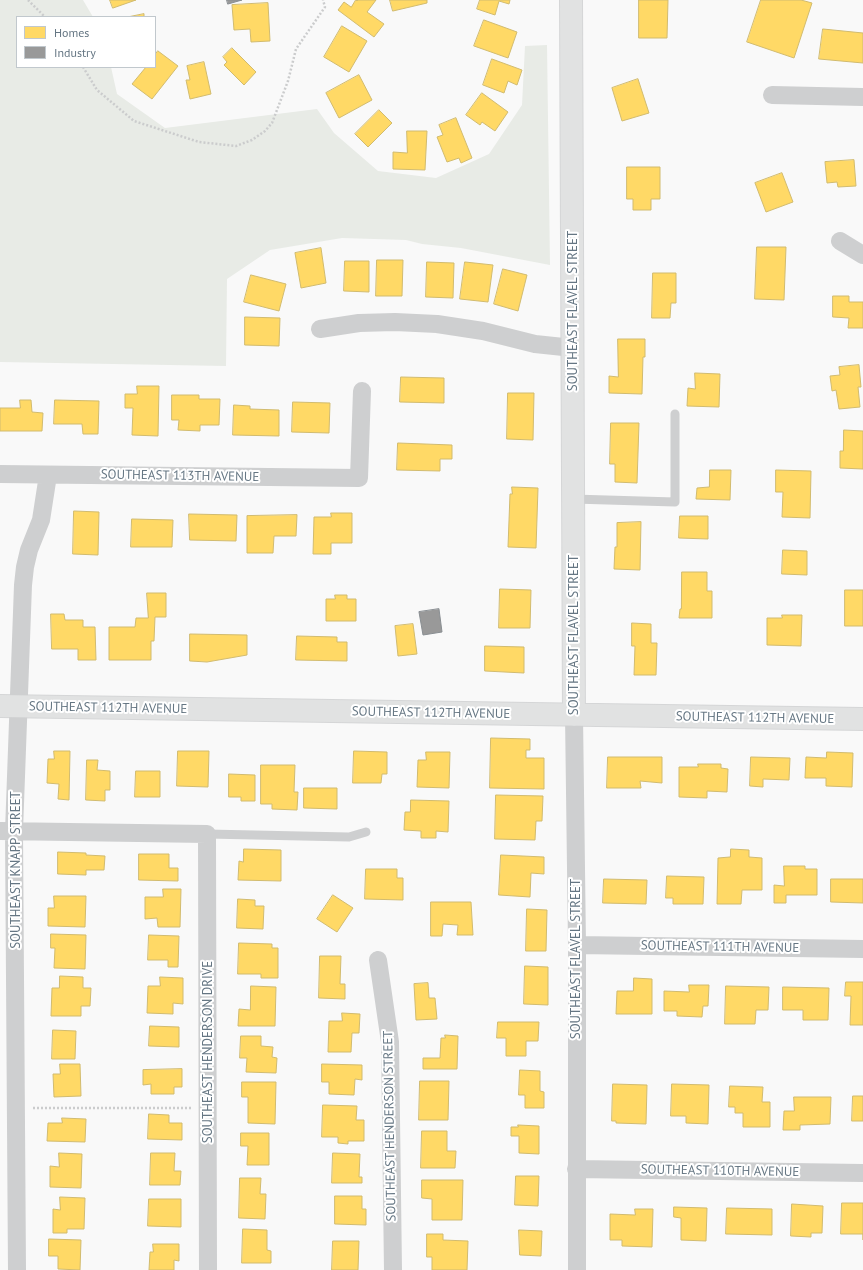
<!DOCTYPE html>
<style>
body{margin:0}
#map{position:relative;width:863px;height:1270px;overflow:hidden;background:#f9f9f9;font-family:"PT Sans",sans-serif}
canvas{display:block}
.legend{position:absolute;left:16px;top:16px;width:140px;height:52px;box-sizing:border-box;background:#fff;border:1px solid #c1c8cd;margin:0;padding:5px 7px;list-style:none;font-size:12px;color:#657683}
.legend li{display:flex;align-items:center;gap:8px;height:20px}
.legend b{width:20px;border:1px solid #c1c8cd}
</style>
<div id="map">
<canvas width="863" height="1270"></canvas>
<ul class="legend">
<li><b style="height:11px;background:#ffd966"></b>Homes</li>
<li><b style="height:11px;background:#999"></b>Industry</li>
</ul>
</div>
<script>
const ctx = document.querySelector('canvas').getContext('2d');
ctx.lineJoin = 'round';
function paint(path, color) {
  ctx.fillStyle = color;
  ctx.fill(path, 'evenodd');
}
function strokePath(path, color, width, dash) {
  ctx.strokeStyle = color;
  ctx.lineWidth = width;
  ctx.lineCap = dash ? 'butt' : 'round';
  ctx.setLineDash(dash || []);
  ctx.stroke(path);
}
function drawText(font, color, halo, rows, align = 'center') {
  ctx.font = font + ' "PT Sans",sans-serif';
  ctx.lineWidth = 4;
  ctx.setLineDash([]);
  ctx.textBaseline = 'middle';
  ctx.strokeStyle = halo;
  ctx.fillStyle = color;
  for (const [text, x, y, turn = 0] of rows) {
    ctx.save();
    ctx.translate(x, y);
    ctx.rotate((+turn || 0) * Math.PI / 180);
    ctx.textAlign = isNaN(turn) ? turn : align;
    if (halo) ctx.strokeText(text, 0, 0);
    ctx.fillText(text, 0, 0);
    ctx.restore();
  }
}
paint(new Path2D(`
 M 0,0 L 83,0 L 93,17 L 17,17 L 17,67 L 111,67 L 117,94 L 165,128 L 317,109 L 334,133 L 378,171 L 436,178 L 489,154 L 522,105 L 525,46 L 547,45 L 550,265 L 461,248 L 422,244 L 406,240 L 342,238 L 270,250 L 227,279 L 226,366 L 0,362 Z`), '#e8ebe6');
const homes = new Path2D(`
 M 110,0 L 136,0 L 113,8 Z
 M 356,0 L 357,1 L 358,0 L 376,0 L 367,12 L 384,24 L 374,37 L 338,10 L 344,2 L 351,7 Z
 M 390,0 L 427,0 L 427,3 L 393,11 Z
 M 480,0 L 510,0 L 509,4 L 499,1 L 495,15 L 477,9 Z
 M 639,0 L 668,0 L 667,38 L 639,38 Z
 M 761,0 L 801,0 L 812,3 L 794,58 L 747,42 Z
 M 268,3 L 270,41 L 251,42 L 250,29 L 234,30 L 232,5 Z
 M 144,14 L 144,17 L 128,17 Z
 M 484,20 L 517,32 L 508,58 L 474,46 Z
 M 342,26 L 367,41 L 349,72 L 324,57 Z
 M 823,29 L 863,33 L 863,63 L 819,59 Z
 M 232,48 L 256,72 L 244,85 L 224,65 L 227,62 L 223,57 Z
 M 158,51 L 178,66 L 152,99 L 132,84 L 146,67 L 155,67 L 155,55 Z
 M 492,59 L 522,70 L 517,85 L 508,81 L 504,93 L 483,85 Z
 M 204,62 L 211,94 L 190,99 L 186,80 L 190,80 L 187,66 Z
 M 359,75 L 372,100 L 339,118 L 326,93 Z
 M 638,79 L 649,113 L 622,121 L 612,88 Z
 M 482,93 L 508,112 L 495,131 L 482,122 L 480,125 L 466,115 Z
 M 379,110 L 392,123 L 368,147 L 355,134 Z
 M 456,118 L 472,158 L 461,163 L 459,158 L 447,162 L 437,137 L 443,135 L 439,125 Z
 M 407,131 L 427,131 L 425,170 L 393,169 L 393,152 L 407,153 Z
 M 854,160 L 856,186 L 838,187 L 837,182 L 827,183 L 825,162 Z
 M 627,167 L 660,167 L 660,199 L 651,199 L 651,210 L 633,210 L 633,199 L 627,199 Z
 M 782,173 L 793,202 L 766,212 L 755,183 Z
 M 757,247 L 786,247 L 784,300 L 755,299 Z
 M 321,248 L 326,283 L 301,288 L 295,253 Z
 M 377,260 L 403,260 L 402,296 L 376,296 Z
 M 345,261 L 369,261 L 369,292 L 344,291 Z
 M 427,262 L 454,263 L 453,298 L 426,297 Z
 M 465,262 L 493,265 L 488,302 L 460,299 Z
 M 503,269 L 527,275 L 518,311 L 494,304 Z
 M 653,273 L 676,273 L 676,303 L 671,303 L 670,318 L 652,318 Z
 M 251,275 L 286,284 L 279,311 L 244,302 Z
 M 833,296 L 849,296 L 849,302 L 863,302 L 863,328 L 848,328 L 849,318 L 833,317 Z
 M 245,317 L 280,318 L 279,346 L 245,345 Z
 M 618,339 L 645,339 L 645,357 L 643,357 L 642,394 L 609,393 L 609,376 L 618,377 Z
 M 859,365 L 861,387 L 858,387 L 860,407 L 839,409 L 836,390 L 832,391 L 830,376 L 840,375 L 839,367 Z
 M 695,373 L 720,374 L 719,407 L 687,406 L 688,388 L 695,389 Z
 M 401,377 L 444,378 L 444,403 L 400,402 Z
 M 137,386 L 159,386 L 158,436 L 132,435 L 133,408 L 125,408 L 125,394 L 137,394 Z
 M 508,393 L 534,393 L 533,440 L 507,439 Z
 M 172,395 L 199,395 L 199,399 L 220,399 L 219,425 L 200,425 L 200,431 L 178,430 L 179,420 L 172,420 Z
 M 20,400 L 31,400 L 32,412 L 43,413 L 42,431 L 0,431 L 0,408 L 20,408 Z
 M 55,400 L 99,401 L 98,434 L 83,434 L 82,424 L 54,424 Z
 M 293,402 L 330,403 L 329,433 L 292,432 Z
 M 234,405 L 250,406 L 250,409 L 279,410 L 279,436 L 233,435 Z
 M 611,423 L 639,423 L 637,483 L 615,482 L 615,464 L 610,464 Z
 M 844,430 L 863,431 L 863,469 L 840,468 L 840,451 L 843,451 Z
 M 398,443 L 452,445 L 452,459 L 440,459 L 440,471 L 397,470 Z
 M 710,470 L 731,470 L 730,500 L 696,499 L 697,488 L 709,487 Z
 M 776,470 L 811,471 L 810,518 L 782,517 L 783,492 L 776,492 Z
 M 512,487 L 538,488 L 536,548 L 508,547 L 510,494 L 512,494 Z
 M 74,511 L 99,512 L 98,555 L 73,554 Z
 M 331,513 L 352,513 L 352,543 L 331,543 L 331,554 L 313,554 L 314,517 L 331,517 Z
 M 189,514 L 237,515 L 236,541 L 190,540 Z
 M 297,515 L 296,536 L 274,536 L 273,553 L 247,553 L 247,516 Z
 M 680,516 L 708,516 L 708,539 L 679,538 Z
 M 132,519 L 173,520 L 172,547 L 131,547 Z
 M 641,522 L 640,570 L 614,569 L 615,547 L 617,547 L 617,523 Z
 M 783,550 L 807,551 L 807,575 L 782,574 Z
 M 682,572 L 707,572 L 707,591 L 712,591 L 712,618 L 679,618 L 680,609 L 681,609 Z
 M 500,589 L 531,590 L 530,628 L 499,628 Z
 M 845,590 L 863,590 L 863,626 L 845,626 Z
 M 147,593 L 166,593 L 166,617 L 155,617 L 154,641 L 151,641 L 151,660 L 109,660 L 109,627 L 135,627 L 136,618 L 148,618 Z
 M 335,595 L 347,595 L 347,599 L 356,599 L 356,621 L 326,621 L 326,599 L 335,599 Z
 M 51,614 L 64,614 L 65,620 L 83,620 L 83,627 L 95,627 L 96,660 L 78,660 L 78,649 L 52,649 Z
 M 782,615 L 802,615 L 801,646 L 767,645 L 767,618 L 782,618 Z
 M 632,623 L 651,624 L 651,643 L 657,643 L 656,675 L 634,675 L 635,646 L 632,646 Z
 M 413,624 L 417,654 L 398,656 L 395,626 Z
 M 190,634 L 247,635 L 247,655 L 207,662 L 190,661 Z
 M 297,636 L 337,637 L 337,642 L 347,642 L 347,661 L 296,660 Z
 M 485,646 L 524,647 L 524,673 L 485,671 Z
 M 491,738 L 530,739 L 530,750 L 526,750 L 526,758 L 544,758 L 544,789 L 490,788 Z
 M 54,751 L 70,751 L 69,800 L 58,799 L 59,784 L 47,783 L 48,759 L 54,759 Z
 M 178,751 L 209,751 L 208,787 L 177,786 Z
 M 354,751 L 387,752 L 387,774 L 382,774 L 381,783 L 353,783 Z
 M 426,752 L 450,752 L 449,788 L 417,787 L 418,760 L 426,760 Z
 M 827,752 L 853,753 L 852,787 L 826,786 L 826,778 L 805,778 L 806,757 L 826,758 Z
 M 608,757 L 662,757 L 662,783 L 640,781 L 641,788 L 607,788 Z
 M 751,757 L 790,758 L 789,780 L 763,779 L 763,787 L 750,786 Z
 M 87,760 L 98,760 L 97,770 L 110,771 L 110,790 L 105,790 L 105,801 L 86,800 Z
 M 698,764 L 721,764 L 721,768 L 728,769 L 727,792 L 707,791 L 707,798 L 679,797 L 679,767 L 698,767 Z
 M 261,765 L 295,765 L 294,792 L 298,792 L 297,810 L 272,809 L 272,804 L 261,804 Z
 M 136,771 L 160,771 L 160,797 L 135,797 Z
 M 229,774 L 255,775 L 255,801 L 241,801 L 241,797 L 229,797 Z
 M 304,788 L 337,788 L 337,809 L 304,808 Z
 M 496,795 L 543,796 L 542,821 L 536,821 L 535,840 L 495,839 Z
 M 411,800 L 449,801 L 448,832 L 436,831 L 436,838 L 421,838 L 421,831 L 404,830 L 405,812 L 410,812 Z
 M 244,849 L 281,850 L 281,881 L 238,880 L 239,861 L 243,862 Z
 M 731,849 L 749,850 L 749,857 L 762,858 L 762,890 L 742,890 L 741,904 L 717,904 L 718,858 L 730,857 Z
 M 58,852 L 86,853 L 86,855 L 105,856 L 104,870 L 86,870 L 86,875 L 58,874 Z
 M 139,854 L 169,854 L 169,868 L 178,868 L 178,881 L 139,880 Z
 M 501,855 L 544,857 L 544,874 L 531,873 L 530,897 L 499,895 Z
 M 784,866 L 805,866 L 805,869 L 817,869 L 817,895 L 786,895 L 786,903 L 774,903 L 774,885 L 784,886 Z
 M 366,869 L 397,869 L 397,878 L 403,878 L 403,900 L 365,899 Z
 M 667,876 L 704,877 L 703,904 L 673,904 L 673,898 L 666,898 Z
 M 604,879 L 647,880 L 646,904 L 603,903 Z
 M 831,879 L 863,879 L 863,903 L 831,902 Z
 M 163,889 L 181,889 L 180,927 L 158,927 L 157,918 L 145,919 L 145,897 L 163,897 Z
 M 333,895 L 353,908 L 337,932 L 317,919 Z
 M 54,896 L 86,896 L 85,927 L 48,926 L 48,908 L 54,908 Z
 M 238,899 L 255,900 L 255,906 L 264,906 L 263,929 L 237,928 Z
 M 431,902 L 471,902 L 473,935 L 457,935 L 458,925 L 443,924 L 442,936 L 431,936 Z
 M 527,909 L 547,910 L 546,951 L 526,951 Z
 M 51,934 L 86,935 L 85,969 L 54,968 L 55,948 L 51,948 Z
 M 149,935 L 179,936 L 178,967 L 168,967 L 168,960 L 148,960 Z
 M 239,943 L 272,944 L 272,948 L 278,948 L 278,978 L 261,978 L 261,974 L 238,974 Z
 M 320,956 L 341,956 L 340,984 L 345,984 L 345,999 L 319,998 Z
 M 525,966 L 548,967 L 548,1005 L 524,1004 Z
 M 60,976 L 83,977 L 83,988 L 91,988 L 90,1006 L 81,1006 L 81,1016 L 51,1016 L 52,988 L 59,988 Z
 M 160,977 L 183,978 L 183,1004 L 173,1003 L 173,1014 L 147,1013 L 148,986 L 160,986 Z
 M 634,978 L 652,979 L 652,1014 L 616,1014 L 617,991 L 633,991 Z
 M 846,982 L 863,982 L 863,1025 L 850,1025 L 851,996 L 845,996 Z
 M 428,983 L 429,998 L 435,998 L 437,1019 L 416,1020 L 414,984 Z
 M 689,985 L 709,985 L 708,1006 L 703,1006 L 702,1017 L 677,1016 L 677,1011 L 664,1011 L 664,991 L 689,992 Z
 M 251,986 L 276,987 L 275,1026 L 238,1026 L 239,1009 L 250,1010 Z
 M 726,986 L 769,987 L 768,1010 L 756,1010 L 755,1024 L 725,1024 Z
 M 783,987 L 829,988 L 828,1020 L 803,1020 L 803,1010 L 783,1010 Z
 M 342,1013 L 360,1014 L 359,1033 L 352,1033 L 351,1052 L 328,1052 L 329,1021 L 342,1021 Z
 M 498,1022 L 539,1022 L 538,1041 L 526,1041 L 526,1056 L 506,1056 L 506,1038 L 497,1038 Z
 M 150,1026 L 179,1027 L 179,1047 L 149,1046 Z
 M 53,1030 L 76,1031 L 75,1059 L 52,1059 Z
 M 445,1035 L 458,1036 L 457,1069 L 423,1069 L 423,1058 L 440,1058 L 441,1038 L 445,1038 Z
 M 241,1036 L 261,1036 L 261,1046 L 273,1047 L 272,1057 L 277,1058 L 276,1073 L 246,1072 L 247,1058 L 240,1058 Z
 M 60,1064 L 80,1064 L 81,1096 L 54,1097 L 53,1074 L 60,1074 Z
 M 322,1064 L 362,1065 L 362,1080 L 355,1079 L 354,1095 L 329,1094 L 329,1082 L 322,1082 Z
 M 182,1069 L 182,1087 L 174,1087 L 174,1094 L 151,1094 L 151,1084 L 143,1085 L 143,1070 Z
 M 520,1070 L 540,1071 L 540,1091 L 544,1092 L 544,1108 L 525,1108 L 525,1095 L 519,1095 Z
 M 420,1081 L 449,1081 L 448,1120 L 419,1120 Z
 M 242,1082 L 276,1082 L 275,1124 L 248,1123 L 248,1097 L 242,1097 Z
 M 613,1084 L 647,1085 L 646,1124 L 616,1123 L 616,1121 L 612,1121 Z
 M 672,1084 L 709,1085 L 708,1124 L 686,1123 L 686,1116 L 671,1116 Z
 M 730,1086 L 763,1087 L 762,1102 L 770,1102 L 770,1127 L 743,1127 L 743,1113 L 735,1113 L 735,1107 L 729,1107 Z
 M 853,1096 L 863,1096 L 863,1121 L 852,1121 Z
 M 794,1097 L 831,1097 L 830,1124 L 800,1125 L 800,1130 L 783,1130 L 784,1111 L 794,1111 Z
 M 323,1105 L 357,1106 L 356,1120 L 364,1120 L 364,1141 L 348,1141 L 348,1144 L 338,1143 L 338,1137 L 322,1137 Z
 M 149,1114 L 169,1115 L 169,1123 L 182,1123 L 182,1140 L 148,1139 Z
 M 62,1118 L 86,1119 L 85,1142 L 47,1141 L 48,1123 L 62,1123 Z
 M 518,1125 L 539,1126 L 539,1154 L 519,1153 L 519,1136 L 511,1136 L 511,1127 L 518,1127 Z
 M 422,1131 L 447,1131 L 447,1151 L 456,1151 L 455,1168 L 421,1168 Z
 M 241,1133 L 269,1133 L 269,1165 L 247,1165 L 248,1146 L 241,1146 Z
 M 59,1153 L 82,1154 L 81,1188 L 50,1187 L 50,1166 L 59,1167 Z
 M 151,1153 L 175,1153 L 174,1171 L 181,1171 L 180,1185 L 150,1185 Z
 M 333,1153 L 360,1154 L 359,1177 L 362,1177 L 362,1183 L 332,1183 Z
 M 516,1176 L 539,1176 L 538,1206 L 515,1205 Z
 M 240,1178 L 261,1178 L 260,1194 L 266,1194 L 265,1219 L 239,1218 Z
 M 422,1180 L 463,1180 L 462,1220 L 432,1220 L 432,1199 L 422,1198 Z
 M 335,1196 L 362,1196 L 362,1209 L 366,1209 L 366,1225 L 335,1224 Z
 M 60,1197 L 85,1198 L 84,1229 L 67,1229 L 67,1233 L 53,1233 L 53,1209 L 60,1210 Z
 M 149,1199 L 181,1199 L 181,1227 L 148,1226 Z
 M 842,1203 L 863,1203 L 863,1240 L 863,1234 L 841,1234 Z
 M 792,1204 L 823,1206 L 822,1233 L 811,1233 L 811,1237 L 791,1236 Z
 M 674,1207 L 707,1208 L 706,1241 L 681,1240 L 681,1218 L 674,1217 Z
 M 727,1208 L 772,1209 L 772,1235 L 726,1234 Z
 M 635,1209 L 653,1209 L 652,1247 L 622,1246 L 622,1240 L 610,1240 L 610,1214 L 635,1215 Z
 M 243,1229 L 267,1230 L 267,1250 L 271,1251 L 271,1263 L 242,1263 Z
 M 519,1230 L 542,1231 L 541,1256 L 520,1255 Z
 M 427,1234 L 443,1234 L 443,1240 L 468,1241 L 467,1270 L 432,1270 L 432,1257 L 427,1257 Z
 M 49,1239 L 81,1240 L 80,1270 L 58,1269 L 58,1256 L 49,1256 Z
 M 333,1241 L 359,1241 L 358,1270 L 332,1270 Z
 M 153,1244 L 179,1244 L 179,1261 L 174,1260 L 174,1270 L 149,1270 L 150,1252 L 153,1252 Z`);
paint(homes, '#ffd966');
strokePath(homes, '#d1bb6f', 1);
const industry = new Path2D(`
 M 227,0 L 242,0 L 228,4 Z
 M 439,609 L 442,632 L 423,635 L 419,612 Z`);
paint(industry, '#999');
strokePath(industry, '#898e92', 1);
const secondary = new Path2D(`
 M 571,0 L 574,715
 M 0,706 L 863,719`);
strokePath(secondary, '#d5d6d7', 24);
strokePath(new Path2D(`
 M 28,0 L 45,17
 M 83,67 L 97,90 L 134,121 L 199,142 L 236,146 L 252,140 L 265,131 L 272,123 L 288,81 L 296,49 L 325,7 L 323,0
 M 33,1108 L 192,1108`), '#cbcccd', 2.5, [2, 2]);
strokePath(new Path2D(`
 M 573,499 L 675,502 L 675,414
 M 207,834 L 349,837 L 366,832`), '#cecfd0', 9);
strokePath(new Path2D(`
 M 772,95 L 863,97
 M 840,241 L 863,255
 M 320,329 L 359,323 L 395,322 L 437,324 L 483,331 L 535,344 L 573,348
 M 0,474 L 359,478 L 362,391
 M 574,715 L 577,945 L 577,1270
 M 0,831 L 207,834 L 208,1270
 M 577,945 L 863,949
 M 378,960 L 390,1042 L 393,1270
 M 576,1169 L 863,1173
 M 17,1270 L 14,831 L 23,585 L 25,567 L 29,550 L 41,520 L 48,475`), '#cecfd0', 18);
strokePath(secondary, '#e1e2e2', 22);
drawText('13px', '#657683', '#fff', [
 ["SOUTHEAST FLAVEL STREET",573,311,-90],
 ["SOUTHEAST 113TH AVENUE",180,476,1],
 ["SOUTHEAST FLAVEL STREET",574,635,-90],
 ["SOUTHEAST 112TH AVENUE",108,708,1],
 ["SOUTHEAST 112TH AVENUE",431,713,1],
 ["SOUTHEAST 112TH AVENUE",755,718,1],
 ["SOUTHEAST KNAPP STREET",16,870,-90],
 ["SOUTHEAST 111TH AVENUE",720,947,1],
 ["SOUTHEAST FLAVEL STREET",576,959,-90],
 ["SOUTHEAST HENDERSON DRIVE",208,1052,-90],
 ["SOUTHEAST HENDERSON STREET",390,1126,-91],
 ["SOUTHEAST 110TH AVENUE",720,1171,1]
]);
</script>
